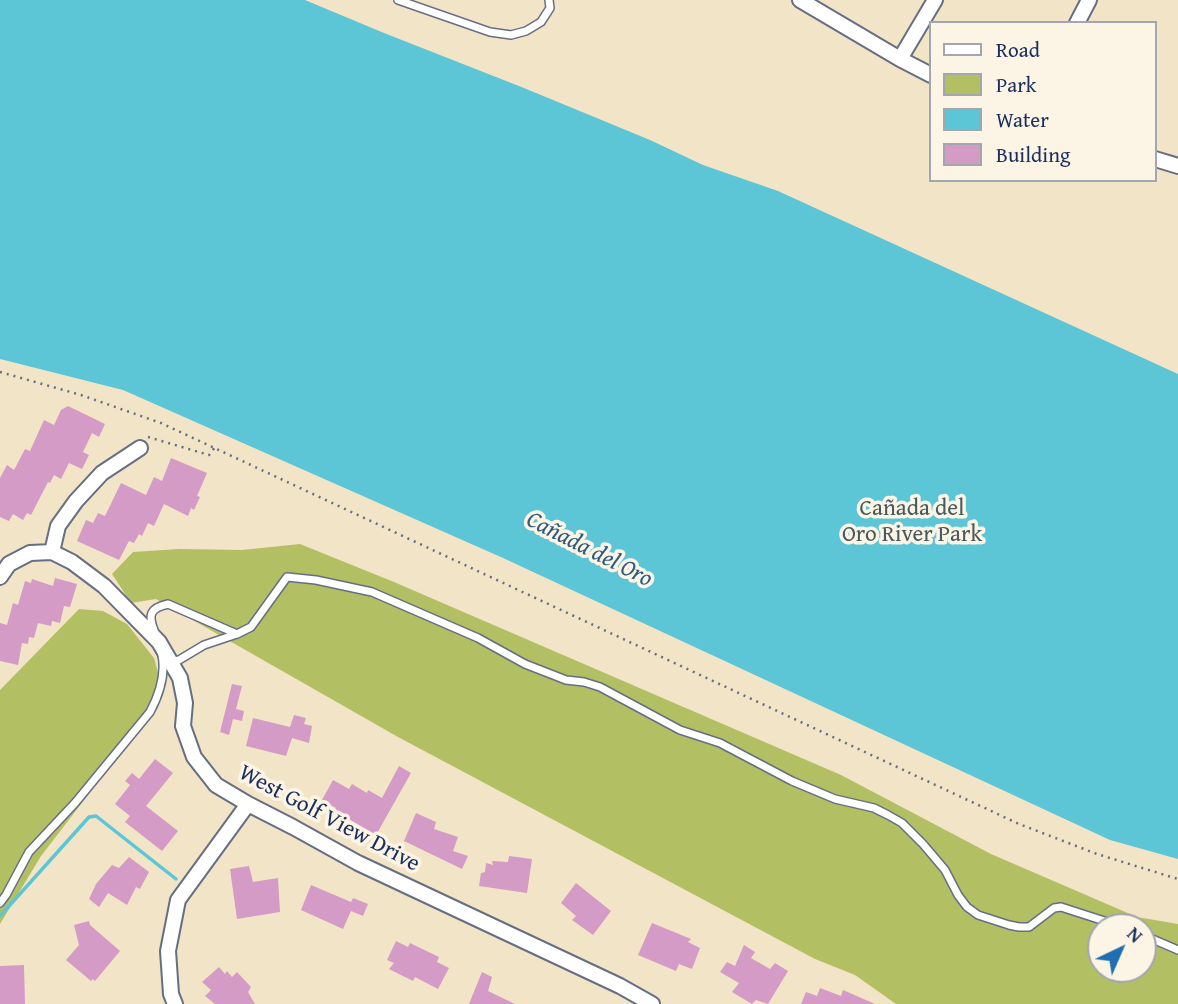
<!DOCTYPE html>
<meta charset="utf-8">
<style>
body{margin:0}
#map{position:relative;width:1178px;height:1004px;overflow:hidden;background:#f2e4c7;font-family:"Gentium Book Plus",serif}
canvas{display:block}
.legend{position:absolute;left:929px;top:21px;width:228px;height:161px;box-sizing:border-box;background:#fcf5e5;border:2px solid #a2a6af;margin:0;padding:9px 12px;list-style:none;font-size:21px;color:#1b2f5e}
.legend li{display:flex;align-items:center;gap:14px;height:35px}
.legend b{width:35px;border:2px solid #a2a6af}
.north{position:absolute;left:1087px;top:913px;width:70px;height:70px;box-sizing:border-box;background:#fcf5e5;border:2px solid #a2a6af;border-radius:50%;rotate:44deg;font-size:19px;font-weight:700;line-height:28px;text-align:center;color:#1b2f5e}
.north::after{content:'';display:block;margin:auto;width:24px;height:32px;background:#1f6fb2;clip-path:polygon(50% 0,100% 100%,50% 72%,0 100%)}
</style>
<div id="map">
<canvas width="1178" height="1004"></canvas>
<ul class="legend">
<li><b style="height:9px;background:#fff"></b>Road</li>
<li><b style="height:19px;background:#b2c063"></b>Park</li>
<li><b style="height:19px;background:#5cc6d6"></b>Water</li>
<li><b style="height:19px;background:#d49bc6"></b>Building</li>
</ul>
<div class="north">N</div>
</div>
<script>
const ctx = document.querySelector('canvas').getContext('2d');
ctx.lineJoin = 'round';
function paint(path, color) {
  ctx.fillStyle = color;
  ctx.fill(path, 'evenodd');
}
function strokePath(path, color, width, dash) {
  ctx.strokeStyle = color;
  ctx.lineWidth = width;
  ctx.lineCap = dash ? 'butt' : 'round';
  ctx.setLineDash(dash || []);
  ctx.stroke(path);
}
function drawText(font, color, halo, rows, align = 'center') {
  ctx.font = font + ' "Gentium Book Plus",serif';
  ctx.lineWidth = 7;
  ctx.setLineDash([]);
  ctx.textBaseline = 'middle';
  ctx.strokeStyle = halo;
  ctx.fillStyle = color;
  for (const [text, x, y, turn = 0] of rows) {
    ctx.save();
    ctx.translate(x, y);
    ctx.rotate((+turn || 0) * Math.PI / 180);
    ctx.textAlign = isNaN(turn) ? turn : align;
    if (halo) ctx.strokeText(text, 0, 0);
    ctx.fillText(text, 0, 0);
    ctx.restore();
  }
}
paint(new Path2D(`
 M 300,544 L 394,582 L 841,775 L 991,854 L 1137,917 L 1178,924 L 1178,1004 L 896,1004 L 855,975 L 815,959 L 398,737 L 156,599 L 131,603 L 112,574 L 133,552 L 179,549 L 242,550 ZM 1101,927 L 1143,927 L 1143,969 L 1101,969 Z
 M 79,609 L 103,611 L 127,624 L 154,658 L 162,687 L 142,725 L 41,856 L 0,924 L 0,690 Z`), '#b2c063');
paint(new Path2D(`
 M 0,0 L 305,0 L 384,33 L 524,88 L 650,140 L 703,165 L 778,191 L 1178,374 L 1178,859 L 1110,840 L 503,558 L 123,390 L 0,359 Z`), '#5cc6d6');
strokePath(new Path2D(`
 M 0,916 L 89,817 L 96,816 L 176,879`), '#5cc6d6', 3.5);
paint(new Path2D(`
 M 68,406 L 105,424 L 99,437 L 92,433 L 83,452 L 89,455 L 82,469 L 69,463 L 61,479 L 54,475 L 50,483 L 48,482 L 31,515 L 27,513 L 23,520 L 13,514 L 9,521 L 0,517 L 0,478 L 7,465 L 14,470 L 25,449 L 30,451 L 44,420 L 54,425 L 61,410 Z
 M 171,458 L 207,473 L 197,496 L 200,497 L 194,510 L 191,508 L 188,516 L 164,504 L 154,526 L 148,523 L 142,536 L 139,534 L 134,543 L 129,541 L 119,560 L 77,541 L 86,520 L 93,523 L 98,513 L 105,516 L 121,483 L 146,495 L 154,477 L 162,481 Z
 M 55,578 L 77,584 L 70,607 L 64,606 L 60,623 L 52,621 L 51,626 L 38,623 L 34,638 L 29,637 L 28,644 L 22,643 L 18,665 L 0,661 L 0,623 L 7,625 L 13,603 L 18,605 L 25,581 L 31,583 L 32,579 L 53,586 Z
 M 232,684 L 242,686 L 236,709 L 244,711 L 242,721 L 233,719 L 229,735 L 220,732 Z
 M 294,715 L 306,718 L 304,724 L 312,726 L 309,743 L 292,738 L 286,756 L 246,746 L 253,718 L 290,727 Z
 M 155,759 L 173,773 L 146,806 L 178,831 L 162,851 L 125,822 L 130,816 L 115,804 L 130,785 L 125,781 L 132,773 L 139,779 Z
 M 399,766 L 411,773 L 376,835 L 349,819 L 348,822 L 333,814 L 336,808 L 322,800 L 333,780 L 349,789 L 352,784 L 367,793 L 368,790 L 382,798 Z
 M 416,813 L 436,822 L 434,829 L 458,837 L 453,851 L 468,856 L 462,869 L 404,841 Z
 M 509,856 L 532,859 L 527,893 L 479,886 L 481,873 L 485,872 L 486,863 L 493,865 L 492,861 L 508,862 Z
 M 129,857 L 149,872 L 140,889 L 136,887 L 127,905 L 108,893 L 99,907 L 89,899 L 96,884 L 112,865 L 119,868 Z
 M 249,866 L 253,882 L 278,878 L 280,912 L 237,919 L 230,869 Z
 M 576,883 L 611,911 L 593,935 L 572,920 L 576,916 L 561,903 Z
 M 311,885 L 351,902 L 353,898 L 368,904 L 363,916 L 351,911 L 343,929 L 301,910 Z
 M 89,921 L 90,925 L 120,951 L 95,981 L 93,979 L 91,981 L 66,960 L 79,945 L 74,925 Z
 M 652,923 L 691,939 L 688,942 L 700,948 L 692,969 L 679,964 L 676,971 L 638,955 Z
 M 396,941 L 408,947 L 410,943 L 439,957 L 437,962 L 449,968 L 438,989 L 415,977 L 413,981 L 389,969 L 394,963 L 387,960 Z
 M 744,945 L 755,952 L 751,958 L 770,969 L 775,963 L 788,971 L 768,1004 L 756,1000 L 752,1004 L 732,992 L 739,983 L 720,972 L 727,962 L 735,966 Z
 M 24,965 L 25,1004 L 0,1004 L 0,966 Z
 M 219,967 L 225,974 L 227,971 L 232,977 L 237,972 L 251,987 L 248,992 L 255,1004 L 215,1004 L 205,996 L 211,990 L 202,982 Z
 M 482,972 L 492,977 L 488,991 L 515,1004 L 469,1004 Z
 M 820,988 L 841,996 L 843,990 L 875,1004 L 801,1004 L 806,992 L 817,996 Z`), '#d49bc6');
const service = new Path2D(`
 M 398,0 L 490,32 L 511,35 L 526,31 L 541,22 L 550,8 L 549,0
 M 154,630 C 148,615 150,608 168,604 L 237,634 L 204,645 L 179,660 L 170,662 L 164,666
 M 237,634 L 251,627 L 287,577 L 316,580 L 372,592 L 478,638 L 525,664 L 566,680 L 584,682 L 600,687 L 680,730 L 720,743 L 792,781 L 835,799 L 874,808 L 888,815 L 902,823 L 923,844 L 945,870 L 958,895 L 967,907 L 978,915 L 1009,925 L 1019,927 L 1029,927 L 1054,908 L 1061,907 L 1123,927
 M 0,903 L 6,895 L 29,852 L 75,803 L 150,712 C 159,695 166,675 162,655
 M 1143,935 L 1178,950`);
const minor = new Path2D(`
 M 800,0 L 900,59 L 931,75
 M 1077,23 L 1089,0
 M 900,59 L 935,0
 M 1155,159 L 1178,166
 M 52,552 L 58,526 L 76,501 L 102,473 L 140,448
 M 0,577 L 9,564 L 30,553 L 52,552 L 72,562 L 104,586 L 159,642 L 180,678 L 185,703 L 183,726 L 194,757 L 216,785 L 248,804 L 293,827 L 358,863 L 620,986 L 652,1004
 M 175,1004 L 171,994 L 168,951 L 178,900 L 248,804`);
strokePath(service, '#666e83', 10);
strokePath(minor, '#666e83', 18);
strokePath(new Path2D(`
 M 0,372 L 81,395 L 161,423 L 1019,824 L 1097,854 L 1178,879
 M 148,437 L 209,455 L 215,447`), '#666e83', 2.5, [2, 5]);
strokePath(service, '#fff', 7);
strokePath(minor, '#fff', 14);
drawText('23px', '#485a60', '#fcf5e5', [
 ["Cañada del",912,509],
 ["Oro River Park",912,535]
]);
drawText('23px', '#1b2f5e', '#fcf5e5', [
 ["West Golf View Drive",329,819,28]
]);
drawText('italic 24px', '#2e5c82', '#fcf5e5', [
 ["Cañada del Oro",589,550,27]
]);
</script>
